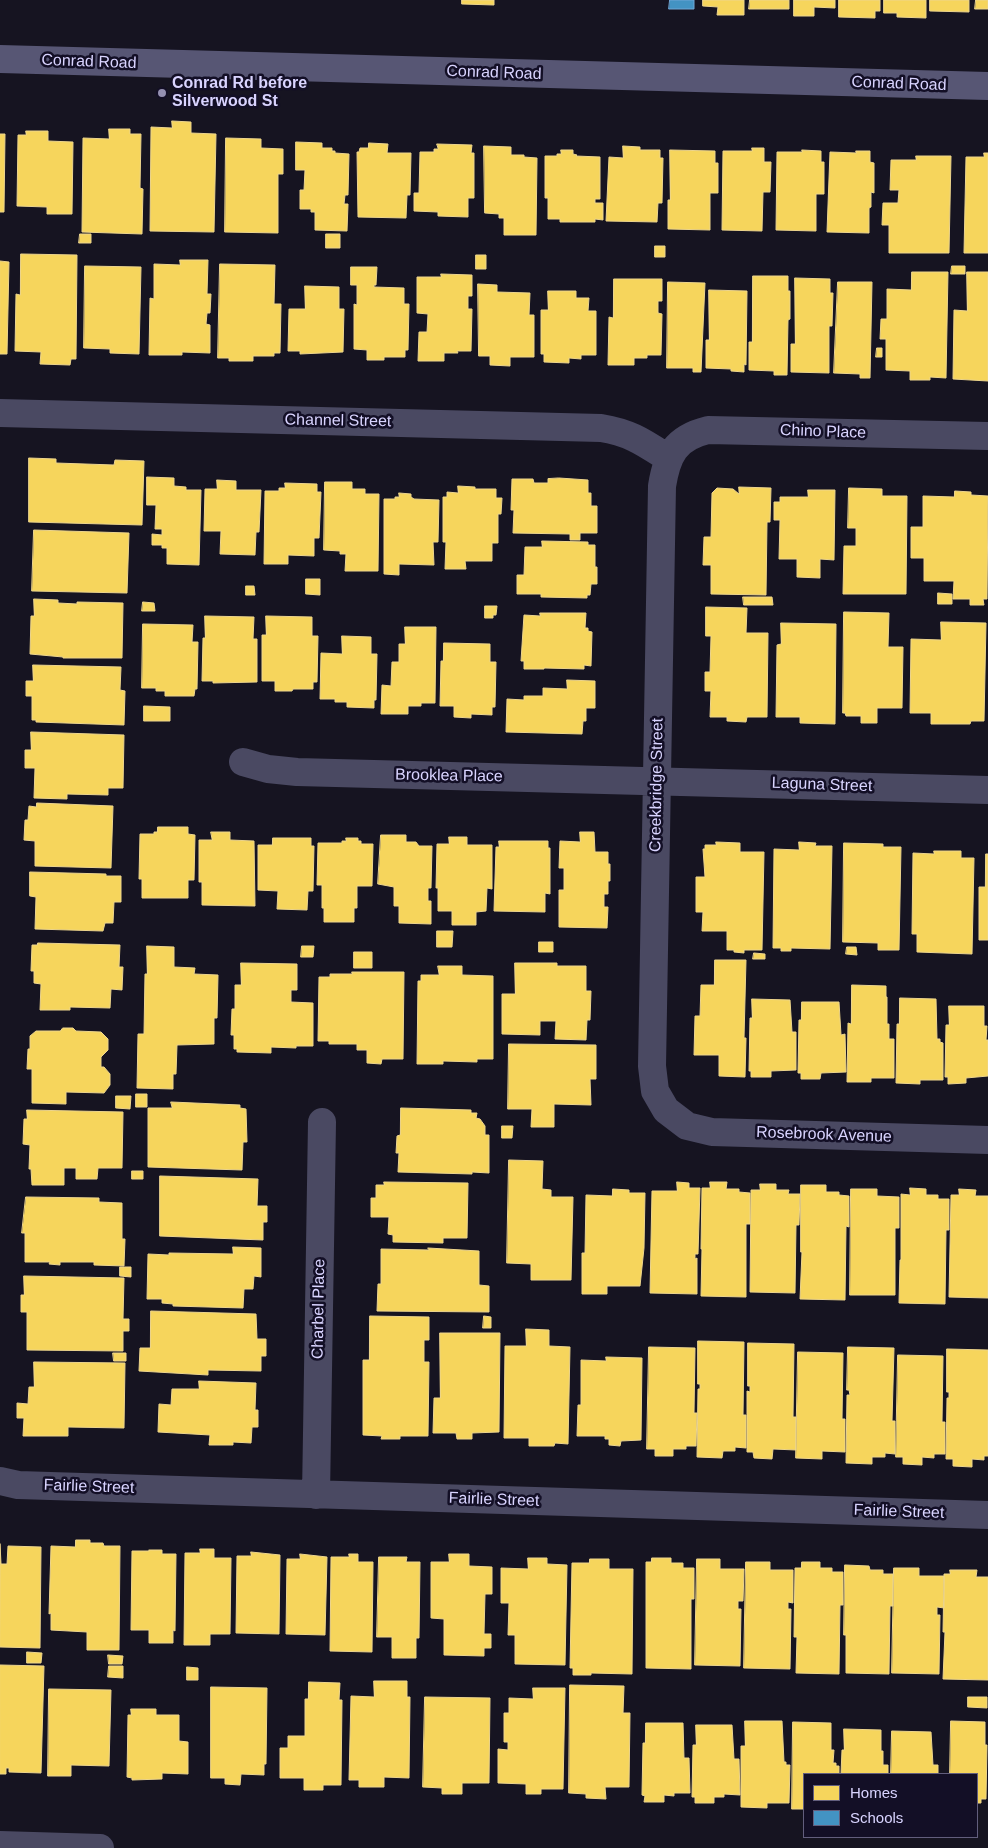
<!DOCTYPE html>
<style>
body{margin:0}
#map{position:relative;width:988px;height:1848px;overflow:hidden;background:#161421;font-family:Arial,sans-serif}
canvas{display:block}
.legend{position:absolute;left:803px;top:1773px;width:175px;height:65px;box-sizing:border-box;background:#130f26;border:1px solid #625e7d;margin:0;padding:6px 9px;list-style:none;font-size:15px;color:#d9d4ff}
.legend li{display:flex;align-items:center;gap:10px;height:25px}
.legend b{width:25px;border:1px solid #625e7d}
</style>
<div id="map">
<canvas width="988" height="1848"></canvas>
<ul class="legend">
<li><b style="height:14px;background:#f6d55c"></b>Homes</li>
<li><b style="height:14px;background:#4393c3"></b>Schools</li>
</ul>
</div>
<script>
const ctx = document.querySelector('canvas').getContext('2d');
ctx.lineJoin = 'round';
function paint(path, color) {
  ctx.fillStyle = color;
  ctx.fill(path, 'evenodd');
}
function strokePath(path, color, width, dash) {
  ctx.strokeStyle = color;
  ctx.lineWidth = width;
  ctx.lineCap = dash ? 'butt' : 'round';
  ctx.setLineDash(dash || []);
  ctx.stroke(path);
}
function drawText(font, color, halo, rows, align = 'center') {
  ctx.font = font + ' Arial,sans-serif';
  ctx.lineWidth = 5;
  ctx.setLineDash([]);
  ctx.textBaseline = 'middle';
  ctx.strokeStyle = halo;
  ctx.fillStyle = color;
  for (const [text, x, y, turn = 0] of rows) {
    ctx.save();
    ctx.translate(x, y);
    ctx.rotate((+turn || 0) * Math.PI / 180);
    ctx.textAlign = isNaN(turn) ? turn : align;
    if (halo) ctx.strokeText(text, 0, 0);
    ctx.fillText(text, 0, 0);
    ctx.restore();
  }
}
const homes = new Path2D(`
 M 462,0 L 494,0 L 494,5 L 462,4 Z
 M 703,0 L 744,0 L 744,15 L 717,15 L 718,7 L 703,6 Z
 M 750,0 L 789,0 L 789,9 L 749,9 Z
 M 794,0 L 835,0 L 835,8 L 814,7 L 814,16 L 794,16 Z
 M 839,0 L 880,0 L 880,11 L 875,11 L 875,18 L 839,17 Z
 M 884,0 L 926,0 L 926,18 L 897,17 L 897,13 L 884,13 Z
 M 930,0 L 969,0 L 969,12 L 930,11 Z
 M 976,0 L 988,0 L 988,9 L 975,9 Z
 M 172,121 L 191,122 L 191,133 L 216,134 L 214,232 L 150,231 L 151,127 L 172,128 Z
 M 109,129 L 130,129 L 130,134 L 141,134 L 140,188 L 143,189 L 142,234 L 82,232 L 83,138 L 109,139 Z
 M 26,131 L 48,131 L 48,141 L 73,142 L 72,214 L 47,214 L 47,207 L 17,206 L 18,135 L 26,135 Z
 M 0,134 L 5,134 L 4,212 L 0,212 Z
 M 226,138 L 261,139 L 261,148 L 283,149 L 283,174 L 278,174 L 278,233 L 225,232 Z
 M 296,142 L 322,143 L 322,148 L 332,148 L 332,151 L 335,151 L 335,153 L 349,154 L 348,195 L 345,195 L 344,204 L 348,204 L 347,231 L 315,230 L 315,212 L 311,212 L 311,209 L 300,209 L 300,190 L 304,190 L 305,170 L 296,170 Z
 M 369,143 L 388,144 L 387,153 L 411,153 L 410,195 L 407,195 L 406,218 L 358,217 L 357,152 L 359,152 L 360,148 L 368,148 Z
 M 437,144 L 472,145 L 471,153 L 474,153 L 474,198 L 468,198 L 468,217 L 438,216 L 438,212 L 414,211 L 414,193 L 419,193 L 420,152 L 434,152 L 434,149 L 438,149 Z
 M 484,146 L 511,147 L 511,155 L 524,155 L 524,157 L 537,158 L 536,235 L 504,235 L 504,218 L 499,218 L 499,214 L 485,213 Z
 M 623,146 L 640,147 L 640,150 L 660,150 L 660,158 L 663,158 L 662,203 L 658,203 L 657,222 L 606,221 L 609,157 L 623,158 Z
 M 752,148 L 764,148 L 764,162 L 771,162 L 770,192 L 763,192 L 762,231 L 722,230 L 723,151 L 752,151 Z
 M 561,150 L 573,150 L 573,154 L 577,155 L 576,156 L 600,157 L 600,199 L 595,199 L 595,203 L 603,203 L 603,220 L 595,219 L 595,222 L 560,222 L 560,219 L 548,219 L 548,198 L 545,198 L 545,156 L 557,156 L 557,154 L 561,154 Z
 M 670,150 L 715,151 L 715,163 L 718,163 L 718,193 L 710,193 L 710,230 L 668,229 L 668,200 L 670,200 Z
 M 802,150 L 821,151 L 821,162 L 824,162 L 824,194 L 816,194 L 816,231 L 776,230 L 777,152 L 802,152 Z
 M 856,151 L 870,151 L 870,162 L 874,163 L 874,193 L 871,192 L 871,207 L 869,208 L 869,233 L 827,232 L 830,152 L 856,153 Z
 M 984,153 L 988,153 L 988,253 L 964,253 L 966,157 L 984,157 Z
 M 916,156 L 951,156 L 949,253 L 889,253 L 889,225 L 882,225 L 883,203 L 898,203 L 899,190 L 890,190 L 891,160 L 916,160 Z
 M 80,234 L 91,234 L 91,243 L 79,243 Z
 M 326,234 L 340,234 L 340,248 L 326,248 Z
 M 655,246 L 665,246 L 665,257 L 655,257 Z
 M 21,254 L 77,255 L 76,359 L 71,359 L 70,365 L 40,364 L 41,352 L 15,351 L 16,294 L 20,295 Z
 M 476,255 L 486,255 L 486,269 L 476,269 Z
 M 180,260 L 208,260 L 207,294 L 211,294 L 210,313 L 207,313 L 206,324 L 210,325 L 210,353 L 182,352 L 182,355 L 149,355 L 150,298 L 154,299 L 154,264 L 180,265 Z
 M 0,261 L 9,262 L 7,354 L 0,354 Z
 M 220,264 L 275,265 L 274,304 L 281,304 L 280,353 L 274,353 L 274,356 L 253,356 L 253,361 L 229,361 L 229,358 L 218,358 Z
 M 85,266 L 141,267 L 139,354 L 110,353 L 110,349 L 84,348 Z
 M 952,266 L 965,266 L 965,274 L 951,274 Z
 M 351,267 L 377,267 L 376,285 L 374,285 L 374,287 L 404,288 L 404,304 L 409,304 L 408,350 L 405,350 L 405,357 L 384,357 L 384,360 L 367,360 L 367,350 L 354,349 L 354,304 L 357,305 L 357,285 L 351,285 Z
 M 912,272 L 948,272 L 946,378 L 930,377 L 930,380 L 910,380 L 910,371 L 886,370 L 886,339 L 880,339 L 881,319 L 887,319 L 887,289 L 911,290 Z
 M 967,272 L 988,272 L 988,381 L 953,379 L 954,310 L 967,311 Z
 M 441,274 L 472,275 L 472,296 L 468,296 L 468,309 L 472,309 L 471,351 L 457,351 L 458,353 L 444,353 L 444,361 L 418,361 L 419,332 L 427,332 L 428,314 L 417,313 L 417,277 L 441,277 Z
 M 753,276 L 788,276 L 788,291 L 790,291 L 790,319 L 788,320 L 787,375 L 774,375 L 774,371 L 749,370 L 749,342 L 752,342 Z
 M 795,278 L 830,279 L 830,293 L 833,293 L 832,326 L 829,326 L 829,373 L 791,372 L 791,344 L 795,344 Z
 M 614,279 L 662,279 L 662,301 L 658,301 L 658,313 L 662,314 L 661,355 L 647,355 L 647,358 L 634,358 L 634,365 L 608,365 L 609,317 L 613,318 Z
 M 668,282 L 705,283 L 701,372 L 693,372 L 693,368 L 667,368 Z
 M 838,282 L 872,282 L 870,378 L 860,378 L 860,374 L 834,373 Z
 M 478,284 L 497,285 L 497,292 L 530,293 L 529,315 L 534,315 L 534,357 L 510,357 L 510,366 L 490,365 L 490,356 L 479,356 Z
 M 305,286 L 339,287 L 339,309 L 344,309 L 343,352 L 300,354 L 300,351 L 288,351 L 289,309 L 305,309 Z
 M 709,290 L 747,291 L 746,365 L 744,364 L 744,372 L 731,371 L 731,369 L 706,368 L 706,340 L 709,340 Z
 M 548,291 L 576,291 L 576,298 L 589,298 L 588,311 L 596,311 L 596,355 L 581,355 L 581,359 L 569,358 L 569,363 L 544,362 L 544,354 L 541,354 L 541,310 L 548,310 Z
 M 877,348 L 882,348 L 882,357 L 876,357 Z
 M 29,458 L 56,459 L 56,463 L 114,465 L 115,460 L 144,461 L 142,525 L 29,522 Z
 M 147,477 L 174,478 L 174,486 L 186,487 L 186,490 L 201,490 L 199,565 L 167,564 L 167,548 L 162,548 L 162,545 L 152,545 L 152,534 L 162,535 L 162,529 L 155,529 L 156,505 L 147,505 Z
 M 559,478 L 588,480 L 588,493 L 591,493 L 591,506 L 597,506 L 597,533 L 580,533 L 580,540 L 570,540 L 570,534 L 513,533 L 514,510 L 511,510 L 512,479 L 533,479 L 534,483 L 548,483 L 548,479 Z
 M 217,480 L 236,481 L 236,490 L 261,490 L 259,532 L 256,532 L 255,555 L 220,554 L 221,531 L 204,531 L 205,489 L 217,489 Z
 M 325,482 L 352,482 L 352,489 L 365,489 L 365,494 L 379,494 L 378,571 L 345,571 L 346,554 L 340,554 L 340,551 L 324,550 Z
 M 285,483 L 317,484 L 317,492 L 321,492 L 319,538 L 314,538 L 314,556 L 288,555 L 288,564 L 264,564 L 265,491 L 279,491 L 279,488 L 285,488 Z
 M 458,486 L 475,487 L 475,489 L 496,489 L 496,498 L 502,498 L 501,514 L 498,514 L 498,543 L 492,543 L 492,561 L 465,561 L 466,569 L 445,569 L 446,542 L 443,542 L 443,497 L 447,497 L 447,492 L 458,493 Z
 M 739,487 L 771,488 L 770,522 L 767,522 L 766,595 L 711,594 L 711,565 L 703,565 L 704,537 L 711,537 L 712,493 L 717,488 L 733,489 L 739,494 Z
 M 849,488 L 882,489 L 882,496 L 907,496 L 906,594 L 843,594 L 844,546 L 856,546 L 856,528 L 848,528 Z
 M 808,490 L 835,490 L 834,560 L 820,559 L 820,578 L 797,577 L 797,559 L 779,559 L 780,520 L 774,520 L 774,502 L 780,502 L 780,497 L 808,497 Z
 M 955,491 L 971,492 L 971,495 L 988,496 L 987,599 L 983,599 L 984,605 L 970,605 L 970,599 L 953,599 L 954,581 L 924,581 L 924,558 L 911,558 L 911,527 L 923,527 L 923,496 L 954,497 Z
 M 399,493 L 411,494 L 411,497 L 414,499 L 439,500 L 438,542 L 433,542 L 434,565 L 399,564 L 399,575 L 384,574 L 384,499 L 395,499 L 395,497 L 399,497 Z
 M 34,530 L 129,533 L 127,593 L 32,591 Z
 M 542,541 L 588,542 L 588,545 L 595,545 L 595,567 L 597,567 L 597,584 L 591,584 L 590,595 L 587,595 L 587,598 L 541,597 L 541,594 L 517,594 L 517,575 L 524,575 L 525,547 L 542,547 Z
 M 306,579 L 320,579 L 320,595 L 306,594 Z
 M 246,586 L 254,586 L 255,595 L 246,595 Z
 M 938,593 L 952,594 L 952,604 L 938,604 Z
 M 743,597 L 772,597 L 773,605 L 744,605 Z
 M 34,599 L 58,600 L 58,603 L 77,604 L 77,602 L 123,603 L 122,658 L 63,658 L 63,657 L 30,654 L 31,616 L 34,616 Z
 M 143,602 L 154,603 L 155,611 L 142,611 Z
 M 485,606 L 497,606 L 496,615 L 493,615 L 493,618 L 485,618 Z
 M 706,607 L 747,608 L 746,633 L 768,633 L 767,717 L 747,717 L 746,722 L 727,721 L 727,717 L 710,717 L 711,691 L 705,691 L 705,672 L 710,672 L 711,636 L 706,636 Z
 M 844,612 L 889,613 L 888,647 L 903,647 L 902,708 L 877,708 L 877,723 L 861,723 L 861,716 L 846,716 L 845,713 L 843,713 Z
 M 540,613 L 586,613 L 585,628 L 588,628 L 588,631 L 592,632 L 591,666 L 584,665 L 584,669 L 544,668 L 544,669 L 524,669 L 524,661 L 521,661 L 524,615 L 540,616 Z
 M 205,616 L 254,617 L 253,639 L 257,639 L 257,682 L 213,683 L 213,681 L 202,681 L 203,638 L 205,638 Z
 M 266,616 L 312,617 L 312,636 L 318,636 L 317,682 L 313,682 L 313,689 L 293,689 L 292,691 L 275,691 L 275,681 L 262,681 L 262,635 L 266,635 Z
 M 941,622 L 986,623 L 984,721 L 971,721 L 970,724 L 931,724 L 931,713 L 910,713 L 911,639 L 941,640 Z
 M 781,623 L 836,624 L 835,724 L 800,723 L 800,717 L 776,717 L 777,645 L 781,644 Z
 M 143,624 L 193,625 L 192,642 L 198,642 L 197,689 L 195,689 L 194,696 L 165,696 L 165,691 L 156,691 L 156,688 L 142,688 Z
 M 405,627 L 436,627 L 435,703 L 421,703 L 421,706 L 408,706 L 408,714 L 381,714 L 382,685 L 391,686 L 392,662 L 399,662 L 399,644 L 405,644 Z
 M 342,636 L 371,637 L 371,654 L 377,654 L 376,700 L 374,700 L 374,708 L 347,707 L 347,702 L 335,702 L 335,699 L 320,699 L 321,653 L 342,654 Z
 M 444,643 L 490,644 L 490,662 L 496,662 L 495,707 L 492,707 L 492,715 L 471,714 L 471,718 L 454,717 L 454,706 L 440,706 L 441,661 L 443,661 Z
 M 33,665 L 121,667 L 120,690 L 125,691 L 124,725 L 36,722 L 36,720 L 32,720 L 32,696 L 26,696 L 26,681 L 33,681 Z
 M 567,680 L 595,681 L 595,708 L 586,708 L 586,721 L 583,721 L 582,734 L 506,732 L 507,699 L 524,700 L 524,696 L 543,696 L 543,688 L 567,689 Z
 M 144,706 L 170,707 L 170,721 L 144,721 Z
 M 31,732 L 124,735 L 123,788 L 108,788 L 108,795 L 67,794 L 67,799 L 34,798 L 35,768 L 25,768 L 25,750 L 31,750 Z
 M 37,803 L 113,806 L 111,868 L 35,866 L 35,841 L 24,840 L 25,820 L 28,820 L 29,806 L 36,807 Z
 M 158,827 L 188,827 L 188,834 L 195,835 L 194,880 L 188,880 L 188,898 L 142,898 L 142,879 L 139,879 L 140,834 L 154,834 L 154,832 L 157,832 Z
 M 211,832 L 230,832 L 230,840 L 254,841 L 255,906 L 202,905 L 202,882 L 199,882 L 199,840 L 212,840 Z
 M 580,832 L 594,832 L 595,852 L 608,852 L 608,864 L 610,864 L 610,881 L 608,881 L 608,894 L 604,894 L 604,907 L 608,907 L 607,928 L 559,927 L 559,890 L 564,890 L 564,868 L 559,868 L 560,841 L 580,842 Z
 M 381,835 L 406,835 L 406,842 L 416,842 L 419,846 L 432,846 L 431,888 L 428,888 L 428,901 L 431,901 L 431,924 L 399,923 L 399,906 L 394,906 L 394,887 L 378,884 Z
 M 449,837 L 467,837 L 467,845 L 492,845 L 492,889 L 487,888 L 486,911 L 476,912 L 476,925 L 452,925 L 452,911 L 438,911 L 438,888 L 436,888 L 437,844 L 449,844 Z
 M 273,838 L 311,838 L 311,846 L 314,846 L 313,891 L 308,891 L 307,910 L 277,909 L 278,891 L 258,890 L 258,845 L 272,845 Z
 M 346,838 L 358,838 L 358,841 L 361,841 L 361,844 L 373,844 L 372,886 L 357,886 L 357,908 L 354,908 L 354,922 L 324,922 L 324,908 L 322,908 L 322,885 L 317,885 L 318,843 L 342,843 L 342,841 L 346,841 Z
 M 499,841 L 548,841 L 548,848 L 550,848 L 550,894 L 545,893 L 545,912 L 494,911 L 496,847 L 499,847 Z
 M 716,842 L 740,843 L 740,852 L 764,852 L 762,950 L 744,950 L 744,953 L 734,952 L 734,950 L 727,950 L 727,931 L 702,931 L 703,912 L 696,912 L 696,877 L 705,877 L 703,849 L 705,849 L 705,845 L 716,845 Z
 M 799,842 L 816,843 L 815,846 L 832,846 L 830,949 L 791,948 L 791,951 L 781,951 L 781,948 L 773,948 L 774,849 L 799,850 Z
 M 844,843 L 883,844 L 883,847 L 901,847 L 899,950 L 878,950 L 878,943 L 843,942 Z
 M 934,851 L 961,851 L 961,858 L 974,858 L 972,954 L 917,952 L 917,934 L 912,934 L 913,853 L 934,854 Z
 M 986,854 L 988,854 L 988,940 L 979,940 L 979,887 L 985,887 Z
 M 30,872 L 106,874 L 106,876 L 121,876 L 121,902 L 114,902 L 113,923 L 105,923 L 103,931 L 35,929 L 36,897 L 30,896 Z
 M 437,931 L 453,931 L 452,947 L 437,947 Z
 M 539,942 L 553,942 L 553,952 L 539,952 Z
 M 38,943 L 120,945 L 119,967 L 123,967 L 122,990 L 111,989 L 110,1008 L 70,1007 L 70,1010 L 40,1010 L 41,984 L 34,983 L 34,971 L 31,971 L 32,945 L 37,945 Z
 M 147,946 L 174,947 L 174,967 L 195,968 L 194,974 L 218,975 L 217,1018 L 214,1018 L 214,1044 L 177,1045 L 176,1074 L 173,1074 L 173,1089 L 137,1088 L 138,1034 L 144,1034 L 145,974 L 147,974 Z
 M 302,946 L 314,946 L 313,957 L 301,957 Z
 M 847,947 L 856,947 L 857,955 L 846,954 Z
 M 354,952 L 372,952 L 372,968 L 354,968 Z
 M 754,953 L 765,954 L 765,959 L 753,959 Z
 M 715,960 L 746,960 L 744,1038 L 746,1038 L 745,1077 L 719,1076 L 719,1055 L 694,1055 L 695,1016 L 700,1016 L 701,985 L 714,985 Z
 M 241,963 L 297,964 L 297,990 L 291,990 L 291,1002 L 313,1003 L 313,1046 L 296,1046 L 296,1048 L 271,1047 L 271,1053 L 237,1052 L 237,1049 L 234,1049 L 234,1035 L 231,1035 L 232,1009 L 235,1009 L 235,985 L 241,985 Z
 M 515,963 L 557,963 L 557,966 L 586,966 L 586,991 L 591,991 L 590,1020 L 587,1020 L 586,1040 L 555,1039 L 556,1021 L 540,1021 L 540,1035 L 502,1034 L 502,994 L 515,994 Z
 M 438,966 L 462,966 L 462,975 L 493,976 L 493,1059 L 477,1059 L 477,1062 L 443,1061 L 443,1064 L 417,1064 L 418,981 L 421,981 L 421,975 L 439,975 Z
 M 352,972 L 404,972 L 403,1059 L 382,1059 L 381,1064 L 367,1063 L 367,1050 L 357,1050 L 357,1044 L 329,1044 L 329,1041 L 318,1041 L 319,977 L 330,977 L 330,974 L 352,974 Z
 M 852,985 L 886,986 L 886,997 L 887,997 L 887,1024 L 889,1024 L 889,1039 L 894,1039 L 894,1078 L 871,1078 L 871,1082 L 847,1082 L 848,1023 L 851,1024 Z
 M 900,998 L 936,999 L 937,1039 L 940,1039 L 940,1042 L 943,1043 L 943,1080 L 920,1080 L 920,1084 L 896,1083 L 897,1024 L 899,1024 Z
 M 752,999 L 790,1000 L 792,1032 L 796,1032 L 796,1070 L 771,1071 L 771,1077 L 751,1077 L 751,1071 L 749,1071 L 750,1018 L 752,1018 Z
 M 802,1002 L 839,1002 L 841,1035 L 845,1034 L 846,1072 L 821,1073 L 820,1079 L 801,1079 L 801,1073 L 798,1073 L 799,1020 L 801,1020 Z
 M 949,1006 L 984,1006 L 984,1026 L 987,1026 L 986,1040 L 988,1040 L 988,1076 L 966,1078 L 966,1083 L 948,1084 L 948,1077 L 945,1077 L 946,1025 L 949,1025 Z
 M 63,1028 L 73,1028 L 76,1031 L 101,1032 L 108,1039 L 108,1050 L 101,1057 L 101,1067 L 104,1067 L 110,1074 L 110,1085 L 104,1093 L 66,1092 L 66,1104 L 32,1103 L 32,1069 L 27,1069 L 28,1049 L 30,1049 L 30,1036 L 36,1031 L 60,1031 Z
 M 509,1044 L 596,1045 L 596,1079 L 590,1079 L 591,1105 L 554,1104 L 554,1127 L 531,1127 L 532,1109 L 508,1109 Z
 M 136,1094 L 147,1094 L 147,1107 L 136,1107 Z
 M 116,1096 L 131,1096 L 130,1109 L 116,1108 Z
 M 171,1102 L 240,1105 L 240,1108 L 246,1109 L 247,1142 L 243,1142 L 242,1170 L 148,1167 L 148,1108 L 172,1108 Z
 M 401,1108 L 471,1110 L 471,1113 L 477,1113 L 476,1118 L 480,1119 L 485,1126 L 485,1135 L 489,1135 L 489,1173 L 472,1172 L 472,1174 L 398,1172 L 399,1153 L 396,1153 L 397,1136 L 400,1135 Z
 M 27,1110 L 123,1112 L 122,1168 L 98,1168 L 97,1179 L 76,1179 L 76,1168 L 64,1168 L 64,1185 L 32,1185 L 31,1169 L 29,1169 L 30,1145 L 23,1144 L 24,1119 L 27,1119 Z
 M 502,1126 L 513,1126 L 512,1138 L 502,1138 Z
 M 509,1160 L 543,1161 L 542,1189 L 551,1190 L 551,1197 L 573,1197 L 571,1280 L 531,1280 L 531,1264 L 507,1263 Z
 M 132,1171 L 143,1171 L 143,1179 L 132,1179 Z
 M 160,1176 L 258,1179 L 257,1206 L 267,1206 L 267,1222 L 263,1222 L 263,1240 L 160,1236 Z
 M 384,1182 L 468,1183 L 467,1238 L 443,1238 L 443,1243 L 393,1242 L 393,1235 L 388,1234 L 389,1217 L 371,1217 L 371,1198 L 376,1198 L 376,1185 L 384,1185 Z
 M 677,1182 L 689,1183 L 689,1188 L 700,1188 L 698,1254 L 695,1254 L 695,1259 L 697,1258 L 697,1294 L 650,1293 L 652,1191 L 677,1191 Z
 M 710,1182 L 727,1182 L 726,1189 L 739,1189 L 739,1192 L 750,1193 L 750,1224 L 746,1224 L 746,1297 L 701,1296 L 702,1249 L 701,1249 L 702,1188 L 710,1188 Z
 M 760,1184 L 776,1184 L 776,1190 L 789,1190 L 788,1194 L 800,1194 L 799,1225 L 796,1225 L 795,1293 L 750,1292 L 751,1190 L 760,1190 Z
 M 801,1185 L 826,1185 L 826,1192 L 839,1192 L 839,1195 L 849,1196 L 849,1227 L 846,1226 L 845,1300 L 800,1299 L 802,1252 L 801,1252 Z
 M 910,1188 L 926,1189 L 926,1195 L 938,1195 L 938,1199 L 949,1199 L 949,1230 L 946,1230 L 945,1304 L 899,1303 L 900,1260 L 901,1260 L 901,1194 L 910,1195 Z
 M 613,1189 L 629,1190 L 629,1193 L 645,1193 L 644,1248 L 640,1286 L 607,1286 L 607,1294 L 582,1294 L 582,1253 L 585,1253 L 586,1195 L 612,1196 Z
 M 851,1189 L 877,1189 L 877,1196 L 899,1197 L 899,1228 L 895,1228 L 895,1295 L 850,1295 Z
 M 959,1189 L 976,1190 L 975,1196 L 988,1196 L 988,1298 L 949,1297 L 951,1195 L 959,1195 Z
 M 26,1197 L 99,1198 L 99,1202 L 122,1203 L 122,1239 L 125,1239 L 124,1266 L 94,1265 L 94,1262 L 60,1262 L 60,1265 L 49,1264 L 50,1262 L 25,1262 L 25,1233 L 22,1233 Z
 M 233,1247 L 261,1248 L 261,1277 L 254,1276 L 253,1289 L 244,1289 L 243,1308 L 173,1306 L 173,1304 L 162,1303 L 162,1299 L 147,1299 L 148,1254 L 169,1255 L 169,1253 L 233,1254 Z
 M 428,1248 L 479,1251 L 479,1285 L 489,1286 L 489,1312 L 377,1311 L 378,1284 L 381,1284 L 381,1249 L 429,1250 Z
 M 120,1267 L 131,1267 L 131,1277 L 120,1276 Z
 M 24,1276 L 124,1278 L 123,1319 L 129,1319 L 129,1331 L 123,1331 L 123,1351 L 27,1350 L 27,1312 L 21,1312 L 21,1295 L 24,1295 Z
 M 151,1311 L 256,1314 L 257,1339 L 266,1339 L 266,1356 L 261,1356 L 261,1371 L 208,1370 L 208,1375 L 139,1371 L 140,1348 L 150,1348 Z
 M 370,1316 L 429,1317 L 429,1340 L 424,1340 L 424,1362 L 429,1362 L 428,1436 L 400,1436 L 400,1439 L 381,1439 L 382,1436 L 363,1435 L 363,1360 L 369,1360 Z
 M 484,1316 L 491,1317 L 491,1328 L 483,1328 Z
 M 526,1329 L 549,1330 L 549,1346 L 570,1347 L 568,1444 L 555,1443 L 554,1446 L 529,1446 L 529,1438 L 504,1438 L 505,1346 L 526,1346 Z
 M 440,1333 L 500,1333 L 499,1432 L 472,1433 L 472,1439 L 457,1439 L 456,1433 L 433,1433 L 434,1398 L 440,1398 Z
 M 698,1341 L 744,1342 L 743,1415 L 746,1415 L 746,1448 L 735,1447 L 735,1451 L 723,1451 L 722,1458 L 697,1457 L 698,1389 L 700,1389 L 700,1384 L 698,1384 Z
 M 748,1343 L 794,1344 L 793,1417 L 796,1417 L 796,1450 L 773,1449 L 772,1459 L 754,1458 L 753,1452 L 747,1452 L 747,1391 L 750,1392 L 750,1386 L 748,1386 Z
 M 649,1347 L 695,1348 L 694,1413 L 697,1413 L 696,1446 L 686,1446 L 686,1449 L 673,1449 L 673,1456 L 655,1456 L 655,1449 L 647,1449 Z
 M 848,1347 L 894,1348 L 892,1421 L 895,1421 L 895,1454 L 885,1453 L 885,1457 L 872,1457 L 872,1464 L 846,1463 L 847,1395 L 850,1395 L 849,1390 L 847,1390 Z
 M 947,1349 L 988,1350 L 988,1456 L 984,1456 L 984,1460 L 972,1459 L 972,1467 L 953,1466 L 953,1459 L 946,1459 L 947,1398 L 949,1398 L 949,1392 L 947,1392 Z
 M 798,1352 L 843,1353 L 842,1419 L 845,1419 L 845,1452 L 822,1451 L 822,1459 L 796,1458 Z
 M 113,1353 L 126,1353 L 126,1361 L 114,1361 Z
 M 898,1355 L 943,1356 L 942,1422 L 945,1422 L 945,1454 L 934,1454 L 934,1458 L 922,1457 L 922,1465 L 903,1464 L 903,1457 L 896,1457 Z
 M 606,1357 L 642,1358 L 641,1440 L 621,1441 L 620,1446 L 609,1445 L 609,1439 L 605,1439 L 605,1436 L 577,1436 L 578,1405 L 581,1405 L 581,1360 L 606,1361 Z
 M 34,1362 L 125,1363 L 124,1428 L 68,1427 L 68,1436 L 23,1436 L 24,1418 L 17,1418 L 17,1403 L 28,1404 L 29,1387 L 34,1387 Z
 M 199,1381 L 256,1383 L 255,1410 L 258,1410 L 258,1427 L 252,1427 L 251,1443 L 233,1442 L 233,1445 L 209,1445 L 210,1435 L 158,1432 L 159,1404 L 171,1405 L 172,1389 L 199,1389 Z
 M 76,1540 L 90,1540 L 90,1543 L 103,1543 L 104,1546 L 120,1546 L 119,1650 L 87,1650 L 87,1632 L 51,1630 L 51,1613 L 49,1614 L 51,1546 L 75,1547 Z
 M 0,1544 L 1,1564 L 7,1564 L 8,1546 L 41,1547 L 40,1648 L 0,1647 Z
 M 200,1549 L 214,1549 L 214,1558 L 231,1558 L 230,1634 L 210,1634 L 210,1645 L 184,1645 L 185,1553 L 200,1553 Z
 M 149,1550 L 162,1550 L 162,1554 L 176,1554 L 175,1631 L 173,1630 L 173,1643 L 149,1643 L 149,1630 L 131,1630 L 132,1551 L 149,1551 Z
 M 251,1552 L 280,1555 L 279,1634 L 236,1633 L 237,1556 L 251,1556 Z
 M 300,1554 L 327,1557 L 325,1635 L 286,1634 L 287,1559 L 300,1559 Z
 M 349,1554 L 358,1554 L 358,1562 L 373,1562 L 372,1652 L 330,1651 L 331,1557 L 349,1557 Z
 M 449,1554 L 469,1554 L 469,1566 L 492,1567 L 492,1594 L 485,1594 L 484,1634 L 491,1634 L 491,1648 L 484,1648 L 484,1656 L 444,1655 L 444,1619 L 431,1618 L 431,1562 L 449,1562 Z
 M 379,1557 L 407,1557 L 406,1562 L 420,1562 L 419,1638 L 416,1638 L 416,1658 L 392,1658 L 392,1637 L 377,1637 Z
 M 528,1558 L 547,1558 L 547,1564 L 567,1565 L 565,1665 L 515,1664 L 515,1635 L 508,1635 L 509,1603 L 501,1603 L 501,1568 L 528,1569 Z
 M 652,1558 L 671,1558 L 671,1563 L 683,1563 L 683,1568 L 694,1568 L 694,1599 L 691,1599 L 691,1669 L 646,1668 L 646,1562 L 651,1562 Z
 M 590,1559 L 609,1559 L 609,1569 L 633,1569 L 632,1674 L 591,1673 L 591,1675 L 573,1675 L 573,1668 L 570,1668 L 572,1563 L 589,1563 Z
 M 697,1559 L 720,1559 L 720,1569 L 744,1569 L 743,1601 L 738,1601 L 738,1609 L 741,1609 L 740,1666 L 695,1665 Z
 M 746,1562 L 770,1562 L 770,1570 L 793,1570 L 793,1603 L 788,1602 L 788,1609 L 791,1609 L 790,1669 L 744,1668 Z
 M 802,1562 L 820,1562 L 820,1568 L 832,1568 L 832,1572 L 843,1572 L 843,1605 L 840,1605 L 839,1674 L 796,1673 L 797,1637 L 794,1637 L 795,1568 L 801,1568 Z
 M 845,1565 L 869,1566 L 870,1570 L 883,1570 L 883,1574 L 893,1574 L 893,1606 L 890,1606 L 889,1674 L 846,1673 L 846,1635 L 844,1635 Z
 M 894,1568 L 919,1568 L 919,1576 L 944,1576 L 944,1608 L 937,1607 L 937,1615 L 940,1615 L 939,1674 L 892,1673 Z
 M 950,1570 L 977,1570 L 976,1577 L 988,1577 L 988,1680 L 943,1679 L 945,1632 L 943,1632 L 944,1576 L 944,1574 L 950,1574 Z
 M 27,1652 L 42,1653 L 41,1663 L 27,1663 Z
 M 108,1655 L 123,1656 L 122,1664 L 109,1664 Z
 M 0,1665 L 44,1666 L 41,1773 L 9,1772 L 9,1768 L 6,1768 L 6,1774 L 0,1774 Z
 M 109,1666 L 123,1666 L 123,1678 L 108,1677 Z
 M 187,1667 L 198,1668 L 198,1680 L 187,1680 Z
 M 374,1681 L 407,1681 L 407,1697 L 410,1697 L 409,1778 L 384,1777 L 384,1787 L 359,1787 L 359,1780 L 349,1780 L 351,1696 L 374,1697 Z
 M 309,1682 L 340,1683 L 339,1700 L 342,1700 L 341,1785 L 323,1785 L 323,1790 L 304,1790 L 304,1778 L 280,1778 L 280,1748 L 288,1748 L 288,1736 L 305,1736 L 305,1699 L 308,1699 Z
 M 570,1685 L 624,1686 L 623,1713 L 630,1713 L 629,1787 L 605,1787 L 606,1799 L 586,1798 L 586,1794 L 569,1793 Z
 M 211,1687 L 267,1688 L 266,1764 L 264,1764 L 264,1775 L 241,1774 L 240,1785 L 225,1784 L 225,1778 L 211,1778 Z
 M 533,1688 L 565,1688 L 563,1789 L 541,1789 L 541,1794 L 526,1794 L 526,1784 L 498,1783 L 498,1749 L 508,1750 L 508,1742 L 504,1742 L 504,1713 L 509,1713 L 509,1698 L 533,1699 Z
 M 49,1689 L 111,1690 L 109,1766 L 71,1765 L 71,1776 L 48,1776 Z
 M 425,1697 L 490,1698 L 489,1783 L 462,1783 L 462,1794 L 442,1794 L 442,1788 L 423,1787 Z
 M 968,1697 L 987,1697 L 987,1708 L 968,1707 Z
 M 131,1709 L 156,1709 L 156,1715 L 179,1715 L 179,1741 L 188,1742 L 188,1774 L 162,1773 L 162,1779 L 132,1780 L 132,1778 L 127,1777 L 128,1715 L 131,1715 Z
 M 745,1721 L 782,1721 L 784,1762 L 786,1762 L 786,1765 L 790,1765 L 789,1803 L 767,1803 L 767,1808 L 741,1807 L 741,1746 L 745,1746 Z
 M 951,1721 L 985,1722 L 985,1745 L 987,1745 L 986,1799 L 981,1799 L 981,1803 L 977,1803 L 977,1774 L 950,1774 Z
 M 793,1722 L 831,1723 L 831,1750 L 834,1750 L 833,1763 L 836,1763 L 836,1766 L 839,1766 L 839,1774 L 804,1774 L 804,1809 L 792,1809 Z
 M 646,1723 L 683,1723 L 684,1758 L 689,1758 L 690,1793 L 674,1793 L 674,1796 L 664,1795 L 664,1802 L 644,1802 L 645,1796 L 642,1795 L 643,1743 L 645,1743 Z
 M 696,1725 L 732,1725 L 734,1759 L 739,1759 L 740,1795 L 724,1794 L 724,1797 L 714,1797 L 714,1803 L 695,1803 L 695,1797 L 692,1797 L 693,1745 L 696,1745 Z
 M 844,1729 L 881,1730 L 881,1751 L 883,1751 L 883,1765 L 888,1765 L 888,1774 L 841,1774 L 842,1750 L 844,1750 Z
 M 892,1731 L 931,1732 L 933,1765 L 938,1765 L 938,1774 L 891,1774 Z`);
paint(homes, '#f6d55c');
strokePath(homes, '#edd58d', 1);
const schools = new Path2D(`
 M 670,0 L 694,0 L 694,9 L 669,9 Z`);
paint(schools, '#4393c3');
strokePath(schools, '#70a6d5', 1);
strokePath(new Path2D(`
 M 0,413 L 601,428 C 631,433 643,442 668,458
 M 988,436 L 708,430 C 675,438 667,455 662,486 L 652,1066 L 655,1091 L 666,1110 L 687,1126 L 712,1132 L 988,1140
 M 243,762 L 268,769 L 297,772 L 988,790
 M 0,1481 L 18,1485 L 988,1515
 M 316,1495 L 322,1122
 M 0,1845 L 100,1848`), '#4a4962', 28);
strokePath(new Path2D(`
 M 0,59 L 988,86`), '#575674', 28);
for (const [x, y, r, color] of [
 [162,93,5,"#9591b1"]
]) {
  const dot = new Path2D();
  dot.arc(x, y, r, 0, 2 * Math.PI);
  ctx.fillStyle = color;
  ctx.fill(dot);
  strokePath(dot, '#130f26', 2);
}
drawText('16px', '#d9d4ff', '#130f26', [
 ["Conrad Road",89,62,2],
 ["Conrad Road",494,73,2],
 ["Conrad Road",899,84,2],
 ["Channel Street",338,421,1],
 ["Chino Place",823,432,2],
 ["Brooklea Place",449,776,1],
 ["Creekbridge Street",657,785,-89],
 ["Laguna Street",822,785,2],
 ["Rosebrook Avenue",824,1135,2],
 ["Charbel Place",319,1309,-89],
 ["Fairlie Street",89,1487,2],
 ["Fairlie Street",494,1500,2],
 ["Fairlie Street",899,1512,2]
]);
drawText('bold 16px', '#d9d4ff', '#130f26', [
 ["Conrad Rd before",172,84],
 ["Silverwood St",172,102]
], 'left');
</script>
